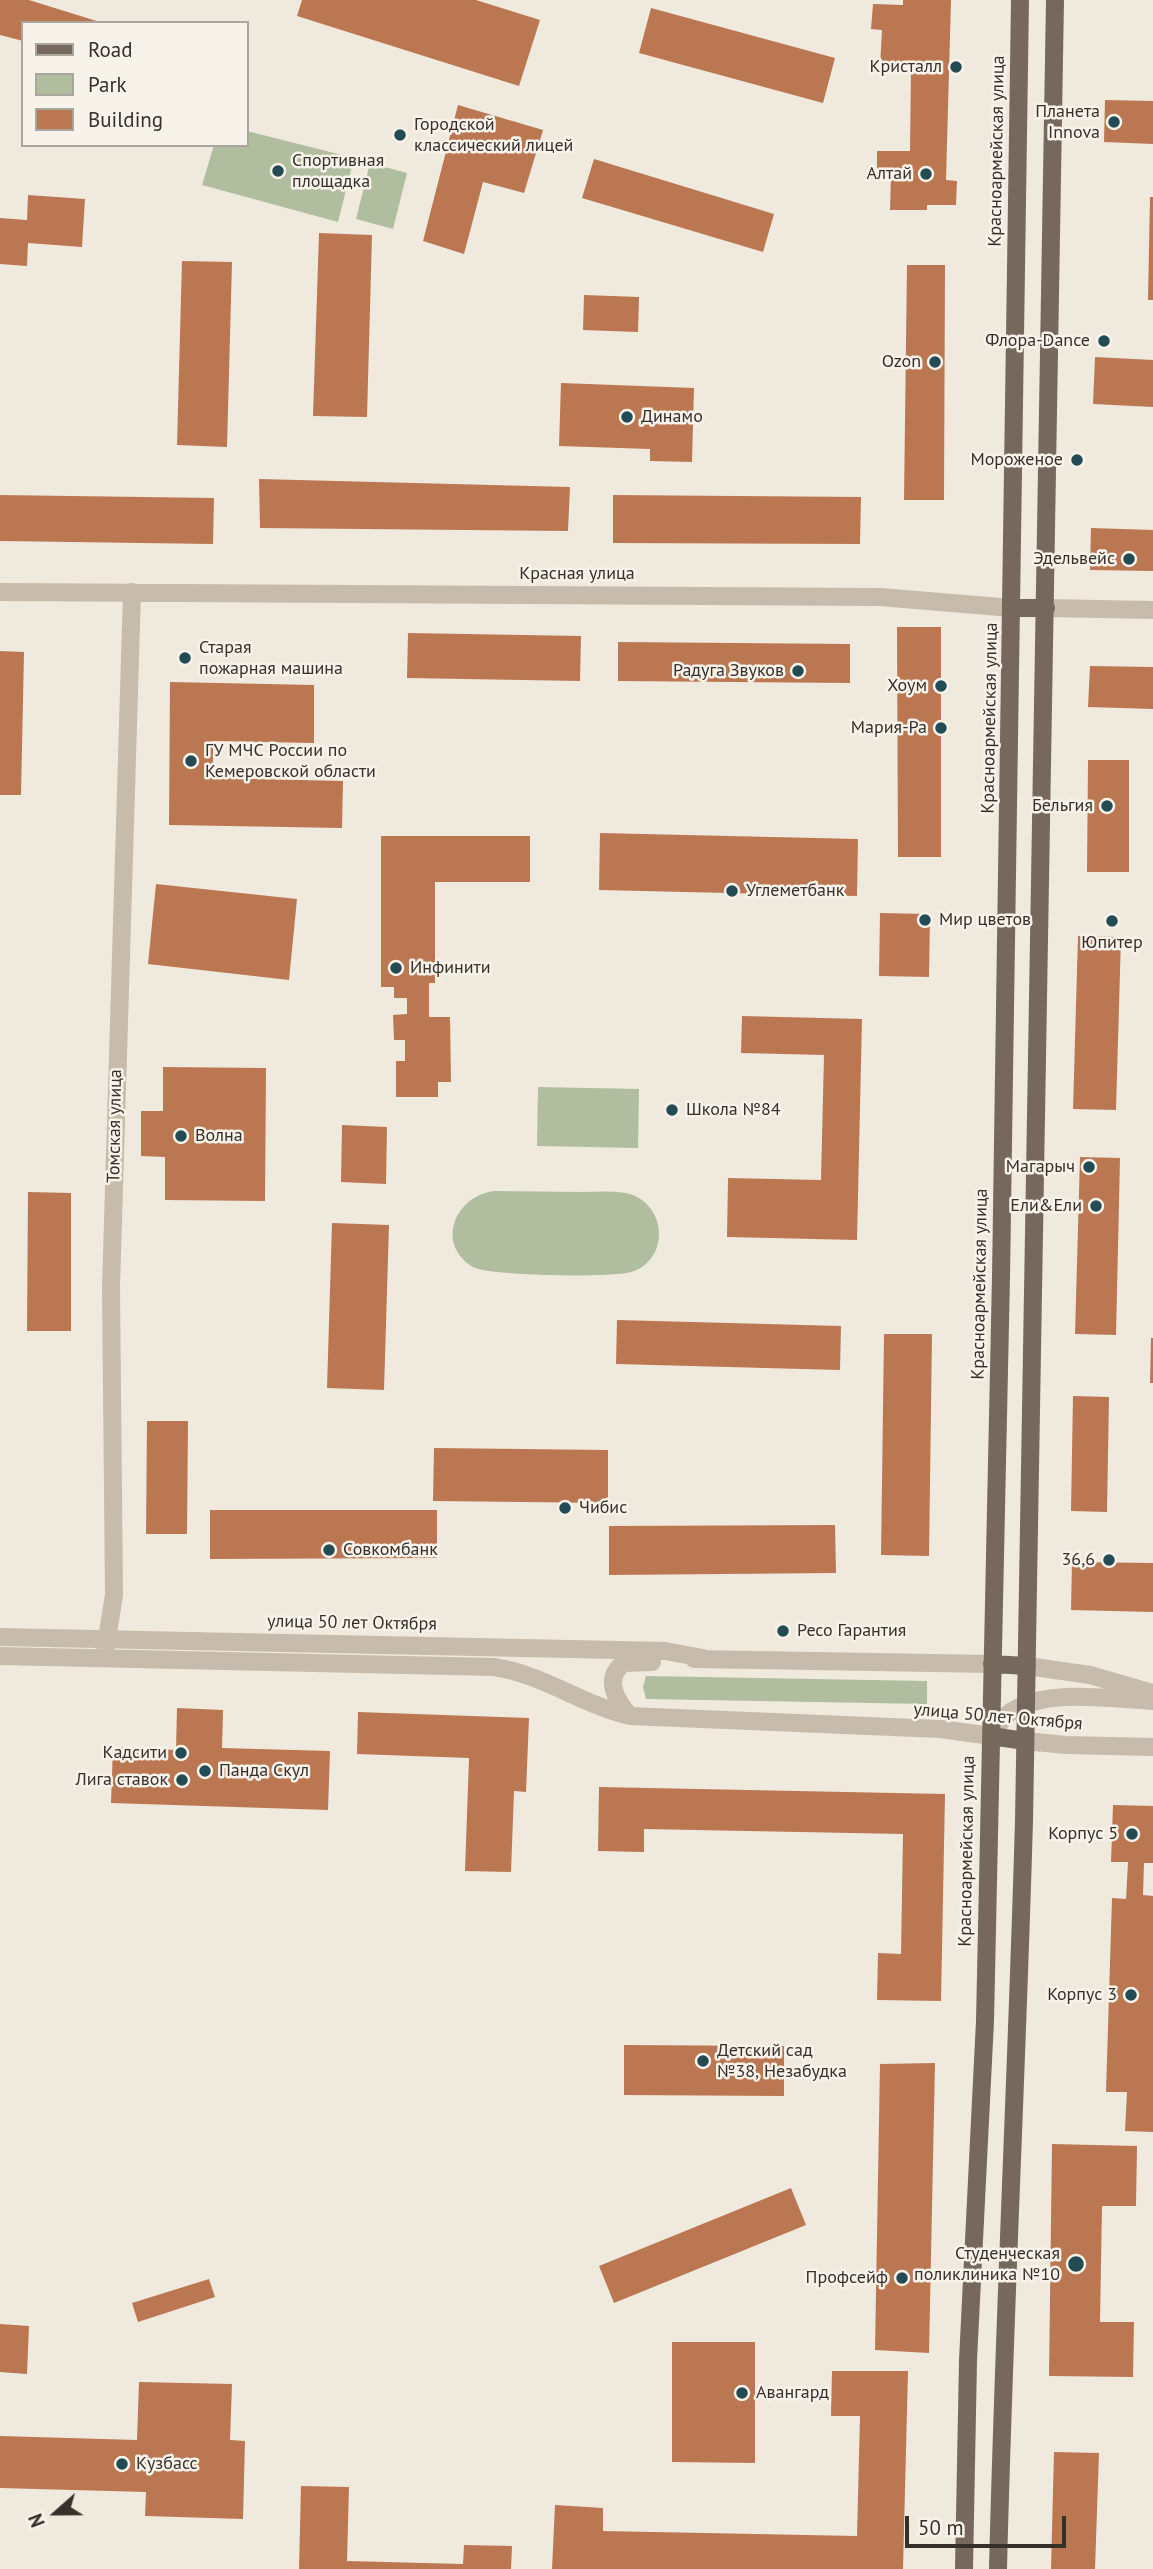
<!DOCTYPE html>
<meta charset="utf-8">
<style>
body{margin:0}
#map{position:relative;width:1153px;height:2569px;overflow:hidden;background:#f0eade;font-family:"PT Sans",sans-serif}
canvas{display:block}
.legend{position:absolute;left:21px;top:21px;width:228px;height:126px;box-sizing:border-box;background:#f8f3ea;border:2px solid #aaa59d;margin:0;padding:9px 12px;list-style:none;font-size:21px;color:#362f2a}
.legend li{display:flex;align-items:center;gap:14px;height:35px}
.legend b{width:35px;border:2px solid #aaa59d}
.north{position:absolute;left:21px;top:2478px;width:70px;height:70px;-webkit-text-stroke:5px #f8f3ea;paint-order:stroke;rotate:249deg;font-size:19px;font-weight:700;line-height:28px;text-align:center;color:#362f2a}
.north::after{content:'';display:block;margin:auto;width:24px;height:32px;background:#362f2a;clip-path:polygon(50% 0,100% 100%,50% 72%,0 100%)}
.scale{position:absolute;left:905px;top:2516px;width:161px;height:32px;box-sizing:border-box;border:4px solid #362f2a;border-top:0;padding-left:9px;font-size:21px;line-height:24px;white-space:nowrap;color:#362f2a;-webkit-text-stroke:5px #f8f3ea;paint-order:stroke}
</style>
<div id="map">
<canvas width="1153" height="2569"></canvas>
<ul class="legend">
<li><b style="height:9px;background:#76685c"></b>Road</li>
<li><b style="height:19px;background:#b0be9f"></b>Park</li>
<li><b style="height:19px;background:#bb7752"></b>Building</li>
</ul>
<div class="north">N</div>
<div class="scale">50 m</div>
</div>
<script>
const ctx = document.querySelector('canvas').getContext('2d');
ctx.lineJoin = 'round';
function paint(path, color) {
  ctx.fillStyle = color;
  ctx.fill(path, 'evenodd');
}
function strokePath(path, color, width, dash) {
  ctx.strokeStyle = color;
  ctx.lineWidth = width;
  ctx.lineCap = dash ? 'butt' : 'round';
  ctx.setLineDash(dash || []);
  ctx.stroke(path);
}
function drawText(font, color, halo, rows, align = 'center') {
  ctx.font = font + ' "PT Sans",sans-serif';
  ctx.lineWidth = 5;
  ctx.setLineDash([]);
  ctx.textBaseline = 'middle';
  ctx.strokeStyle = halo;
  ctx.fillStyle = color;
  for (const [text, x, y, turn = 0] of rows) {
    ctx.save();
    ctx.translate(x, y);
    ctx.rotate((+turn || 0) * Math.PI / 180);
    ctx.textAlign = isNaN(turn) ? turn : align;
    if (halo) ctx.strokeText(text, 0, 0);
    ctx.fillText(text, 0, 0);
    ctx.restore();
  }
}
paint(new Path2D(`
 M 247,131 L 354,158 L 338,222 L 202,185 L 214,145 L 247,145 Z
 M 370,163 L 407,173 L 393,229 L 356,219 Z
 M 538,1087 L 639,1089 L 638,1148 L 537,1146 Z
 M 494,1191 C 525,1191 555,1192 585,1192 C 600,1192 619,1190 633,1195 C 653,1203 664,1226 657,1247 C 653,1259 643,1269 631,1272 C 613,1278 487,1276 473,1267 C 435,1244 455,1196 494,1191 Z
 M 646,1676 L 927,1681 L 927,1704 L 646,1699 L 643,1687 Z`), '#b0be9f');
paint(new Path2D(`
 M 0,0 L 29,0 L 103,23 L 23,23 L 23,41 L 0,35 Z
 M 302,0 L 476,0 L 540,20 L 519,86 L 297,16 Z
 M 903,0 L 951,0 L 946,180 L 957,181 L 956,205 L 927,205 L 927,210 L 890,210 L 891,174 L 877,174 L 877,151 L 910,151 L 911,67 L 880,66 L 882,30 L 871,29 L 873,4 L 903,5 Z
 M 651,8 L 835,58 L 823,103 L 639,53 Z
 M 1105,100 L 1153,101 L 1153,144 L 1104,142 Z
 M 458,105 L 543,130 L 524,193 L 483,182 L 464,254 L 423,241 Z
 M 594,159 L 774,214 L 763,252 L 582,198 Z
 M 28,195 L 85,199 L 82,247 L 28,243 L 27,266 L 0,264 L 0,218 L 27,220 Z
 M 1150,197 L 1153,197 L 1153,300 L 1148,300 Z
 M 319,233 L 372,235 L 367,417 L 313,416 Z
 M 182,261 L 232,262 L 227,447 L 177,445 Z
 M 907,265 L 945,265 L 944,500 L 904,500 Z
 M 584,295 L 639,297 L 638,332 L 583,330 Z
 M 1095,357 L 1153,360 L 1153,407 L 1093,404 Z
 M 561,383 L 694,388 L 692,462 L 650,461 L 650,449 L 559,446 Z
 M 259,479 L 570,487 L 568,531 L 260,528 Z
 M 0,495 L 214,498 L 213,544 L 0,541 Z
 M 613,495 L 861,497 L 860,544 L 613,543 Z
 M 1091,528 L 1153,530 L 1153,571 L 1090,570 Z
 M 897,627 L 941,627 L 941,857 L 898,857 Z
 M 408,633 L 581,636 L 580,681 L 407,678 Z
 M 618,642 L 850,644 L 850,683 L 618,681 Z
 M 0,651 L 24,652 L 21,795 L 0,795 Z
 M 1090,666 L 1153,667 L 1153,709 L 1088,707 Z
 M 170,682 L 314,685 L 314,743 L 213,741 L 213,778 L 343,781 L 342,828 L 169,825 Z
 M 1088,760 L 1129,760 L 1129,872 L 1087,872 Z
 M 600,833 L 858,839 L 857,896 L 599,890 Z
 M 381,836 L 530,836 L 530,882 L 435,882 L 435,983 L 429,983 L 429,1017 L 450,1017 L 451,1082 L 438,1082 L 438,1097 L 396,1097 L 396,1061 L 405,1061 L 405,1040 L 394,1040 L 393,1015 L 407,1014 L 407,998 L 394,998 L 394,987 L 381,987 Z
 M 156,884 L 297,899 L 289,980 L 148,964 Z
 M 880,913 L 930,914 L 929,977 L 879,976 Z
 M 1078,936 L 1121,937 L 1116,1110 L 1073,1109 Z
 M 742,1016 L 862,1019 L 857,1240 L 727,1237 L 728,1178 L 821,1180 L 824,1055 L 741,1053 Z
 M 163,1067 L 266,1068 L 265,1201 L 165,1200 L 165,1157 L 141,1156 L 141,1111 L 163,1111 Z
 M 342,1125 L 387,1127 L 386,1184 L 341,1182 Z
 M 1080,1157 L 1120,1158 L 1116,1335 L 1075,1334 Z
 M 28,1192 L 71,1193 L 71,1331 L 27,1331 Z
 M 332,1223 L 389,1225 L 384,1390 L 327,1388 Z
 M 617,1320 L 841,1326 L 840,1370 L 616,1364 Z
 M 884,1334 L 932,1334 L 929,1556 L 881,1555 Z
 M 1151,1338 L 1153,1338 L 1153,1383 L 1150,1383 Z
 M 1073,1396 L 1109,1397 L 1107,1512 L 1071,1511 Z
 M 147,1421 L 188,1421 L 187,1534 L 146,1534 Z
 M 434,1448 L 608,1450 L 608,1503 L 433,1501 Z
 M 210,1510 L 437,1510 L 437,1558 L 210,1559 Z
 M 835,1525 L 836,1573 L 609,1575 L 609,1526 Z
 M 1072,1562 L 1153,1563 L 1153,1612 L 1071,1610 Z
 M 177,1708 L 223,1710 L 222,1748 L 330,1751 L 328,1810 L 111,1803 L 113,1747 L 176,1750 Z
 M 358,1712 L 529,1718 L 526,1792 L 514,1791 L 511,1872 L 465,1871 L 469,1758 L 357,1754 Z
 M 599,1787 L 945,1794 L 941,2001 L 877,2000 L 878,1953 L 901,1954 L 903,1834 L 644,1829 L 644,1852 L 598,1851 Z
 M 1113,1805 L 1153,1806 L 1153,1863 L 1144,1863 L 1143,1895 L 1153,1896 L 1153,2132 L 1125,2131 L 1127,2092 L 1106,2092 L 1112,1898 L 1126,1899 L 1128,1862 L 1111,1862 Z
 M 624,2045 L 784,2046 L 784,2096 L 624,2095 Z
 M 935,2063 L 929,2353 L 875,2350 L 880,2064 Z
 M 1052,2144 L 1137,2146 L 1136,2206 L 1102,2206 L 1100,2322 L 1134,2322 L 1133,2377 L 1049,2376 Z
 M 791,2188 L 806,2225 L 614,2303 L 599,2266 Z
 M 209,2279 L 215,2297 L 138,2322 L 132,2303 Z
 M 0,2324 L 29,2326 L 27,2374 L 0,2372 Z
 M 672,2342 L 755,2342 L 755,2463 L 672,2462 Z
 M 832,2371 L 908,2371 L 903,2569 L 552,2569 L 555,2505 L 603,2508 L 603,2531 L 857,2536 L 860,2416 L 831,2416 Z
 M 139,2382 L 232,2384 L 230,2440 L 245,2441 L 243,2519 L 145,2516 L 146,2492 L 0,2488 L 0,2436 L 137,2440 Z
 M 1054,2452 L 1099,2453 L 1095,2569 L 1051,2569 Z
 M 301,2486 L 349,2487 L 347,2561 L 463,2564 L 464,2545 L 512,2546 L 511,2569 L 299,2569 Z`), '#bb7752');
strokePath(new Path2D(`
 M 0,592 L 880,597 L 1012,608
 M 1046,608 L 1153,610
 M 0,1637 L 665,1651 L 703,1658
 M 0,1656 L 494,1667 C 542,1674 583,1705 630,1716 L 940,1729 L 991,1736 C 997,1726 1003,1717 1012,1711 C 1047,1688 1113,1699 1153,1701
 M 104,1658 L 114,1595 L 111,1287 L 132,592
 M 694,1659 L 992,1664
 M 1027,1666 L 1090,1675 L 1153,1693
 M 630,1716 C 616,1701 603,1678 624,1663 L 652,1662
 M 1025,1741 L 1066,1745 L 1153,1747`), '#c7bbab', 18);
strokePath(new Path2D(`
 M 1012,608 L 1046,608
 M 992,1664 L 1027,1666
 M 991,1736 L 1025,1741
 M 964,2569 L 968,2360 L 985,2021 L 1001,1277 L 1020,0
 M 998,2569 C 1004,2319 1017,2070 1024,1820 C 1040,1214 1045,607 1055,0`), '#76685c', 18);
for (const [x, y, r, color] of [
 [956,67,7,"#234b54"],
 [1114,122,7,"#234b54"],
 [400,135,7,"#234b54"],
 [278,171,7,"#234b54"],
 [926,174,7,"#234b54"],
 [1104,341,7,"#234b54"],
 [935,362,7,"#234b54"],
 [627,417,7,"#234b54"],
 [1077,460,7,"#234b54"],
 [1129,559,7,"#234b54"],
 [185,658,7,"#234b54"],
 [798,671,7,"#234b54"],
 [941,686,7,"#234b54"],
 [941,728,7,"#234b54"],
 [191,761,7,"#234b54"],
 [1107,806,7,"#234b54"],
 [732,891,7,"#234b54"],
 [925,920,7,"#234b54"],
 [1112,921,7,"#234b54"],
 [396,968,7,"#234b54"],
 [672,1110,7,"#234b54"],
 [181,1136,7,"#234b54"],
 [1089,1167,7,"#234b54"],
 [1096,1206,7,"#234b54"],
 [565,1508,7,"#234b54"],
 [329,1550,7,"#234b54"],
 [1109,1560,7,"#234b54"],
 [783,1631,7,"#234b54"],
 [181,1753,7,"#234b54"],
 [205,1771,7,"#234b54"],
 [182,1780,7,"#234b54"],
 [1132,1834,7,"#234b54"],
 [1131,1995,7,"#234b54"],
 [703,2061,7,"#234b54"],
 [1076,2264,9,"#234b54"],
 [902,2278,7,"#234b54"],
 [742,2393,7,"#234b54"],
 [122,2464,7,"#234b54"]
]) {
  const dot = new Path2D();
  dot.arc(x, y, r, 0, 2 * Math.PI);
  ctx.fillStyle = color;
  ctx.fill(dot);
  strokePath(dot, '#f8f3ea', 2.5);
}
drawText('18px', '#362f2a', '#f8f3ea', [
 ["Кристалл",942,67],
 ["Планета",1100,112],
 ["Innova",1100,133],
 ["Городской",414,125,"left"],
 ["классический лицей",414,146,"left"],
 ["Спортивная",292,161,"left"],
 ["площадка",292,182,"left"],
 ["Алтай",912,174],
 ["Флора-Dance",1090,341],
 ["Ozon",921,362],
 ["Динамо",641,417,"left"],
 ["Мороженое",1063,460],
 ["Эдельвейс",1115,559],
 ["Старая",199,648,"left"],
 ["пожарная машина",199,669,"left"],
 ["Радуга Звуков",784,671],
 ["Хоум",927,686],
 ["Мария-Ра",927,728],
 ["ГУ МЧС России по",205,751,"left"],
 ["Кемеровской области",205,772,"left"],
 ["Бельгия",1093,806],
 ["Углеметбанк",746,891,"left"],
 ["Мир цветов",939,920,"left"],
 ["Юпитер",1112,943,"center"],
 ["Инфинити",410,968,"left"],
 ["Школа №84",686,1110,"left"],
 ["Волна",195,1136,"left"],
 ["Магарыч",1075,1167],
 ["Ели&Ели",1082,1206],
 ["Чибис",579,1508,"left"],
 ["Совкомбанк",343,1550,"left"],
 ["36,6",1095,1560],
 ["Ресо Гарантия",797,1631,"left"],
 ["Кадсити",167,1753],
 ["Панда Скул",219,1771,"left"],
 ["Лига ставок",168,1780],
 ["Корпус 5",1118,1834],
 ["Корпус 3",1117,1995],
 ["Детский сад",717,2051,"left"],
 ["№38, Незабудка",717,2072,"left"],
 ["Студенческая",1060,2254],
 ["поликлиника №10",1060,2275],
 ["Профсейф",888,2278],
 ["Авангард",756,2393,"left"],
 ["Кузбасс",136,2464,"left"]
], 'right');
drawText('18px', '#362f2a', '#f8f3ea', [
 ["Красноармейская улица",997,151,-89],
 ["Красная улица",577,574],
 ["Красноармейская улица",990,718,-89],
 ["Томская улица",115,1126,-89],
 ["Красноармейская улица",980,1284,-89],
 ["улица 50 лет Октября",352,1623,1],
 ["улица 50 лет Октября",998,1717,5],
 ["Красноармейская улица",967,1851,-89]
]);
</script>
